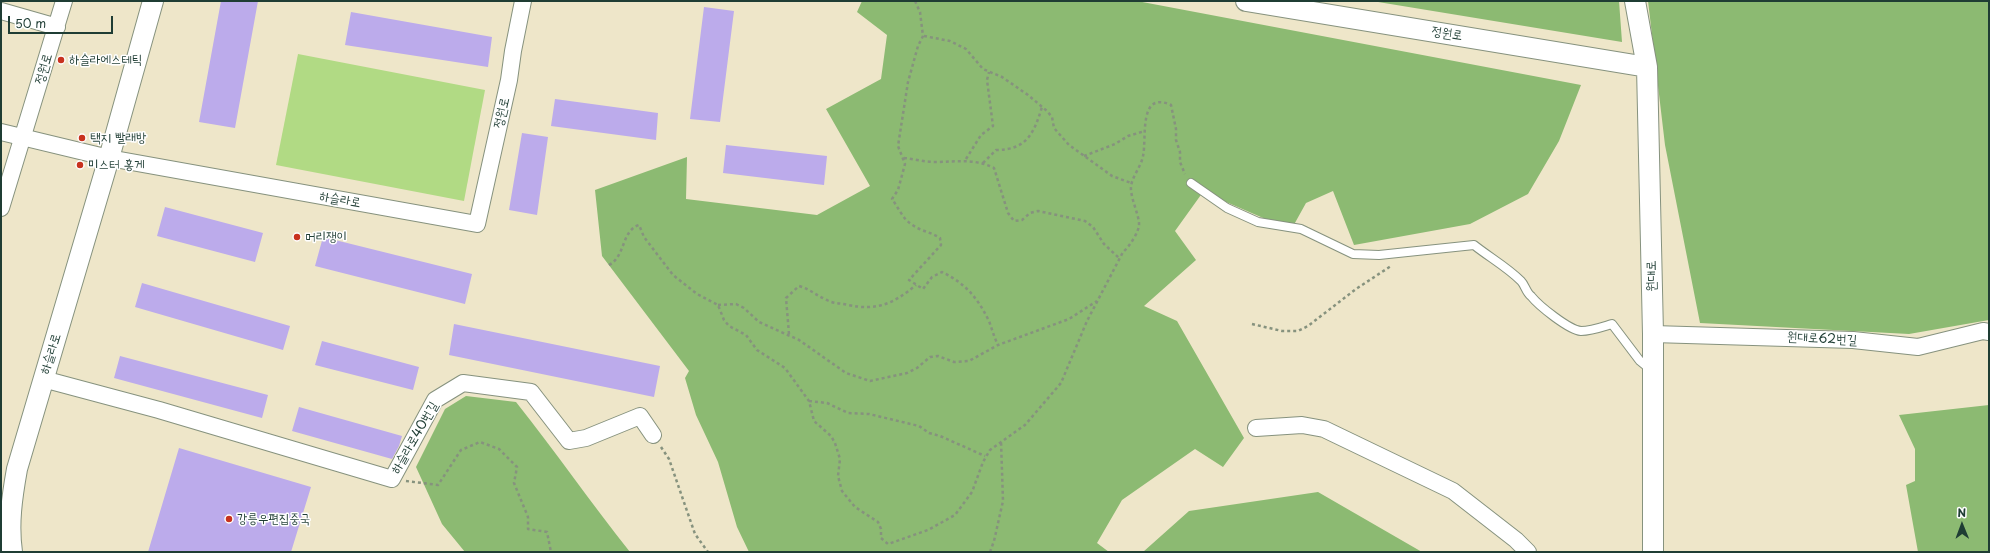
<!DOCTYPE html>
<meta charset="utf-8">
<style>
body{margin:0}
#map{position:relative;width:1990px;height:553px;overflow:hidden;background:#eee6c9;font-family:"Playpen Sans",sans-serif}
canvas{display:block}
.frame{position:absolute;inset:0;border:2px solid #1f3d34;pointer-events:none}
.north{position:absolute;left:1942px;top:505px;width:40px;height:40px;-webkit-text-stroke:3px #fff;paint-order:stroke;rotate:359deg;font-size:11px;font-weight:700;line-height:16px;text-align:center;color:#1f3d34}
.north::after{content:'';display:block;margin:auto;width:14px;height:18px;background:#1f3d34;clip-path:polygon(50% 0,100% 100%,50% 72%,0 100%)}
.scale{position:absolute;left:8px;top:16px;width:105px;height:18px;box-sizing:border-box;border:2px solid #1f3d34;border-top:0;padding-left:5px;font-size:12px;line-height:14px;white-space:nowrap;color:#1f3d34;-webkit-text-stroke:3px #fff;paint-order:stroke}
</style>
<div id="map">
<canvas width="1990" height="553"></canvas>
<div class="frame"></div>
<div class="north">N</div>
<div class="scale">50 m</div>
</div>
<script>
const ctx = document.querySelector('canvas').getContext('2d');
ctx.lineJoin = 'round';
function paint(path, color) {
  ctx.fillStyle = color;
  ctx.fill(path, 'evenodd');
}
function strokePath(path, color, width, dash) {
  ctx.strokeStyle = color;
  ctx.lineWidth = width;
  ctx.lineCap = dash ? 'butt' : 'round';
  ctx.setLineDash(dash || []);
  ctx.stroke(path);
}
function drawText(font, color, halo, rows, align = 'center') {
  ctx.font = font + ' "Playpen Sans","Poor Story",sans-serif';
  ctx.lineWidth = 3;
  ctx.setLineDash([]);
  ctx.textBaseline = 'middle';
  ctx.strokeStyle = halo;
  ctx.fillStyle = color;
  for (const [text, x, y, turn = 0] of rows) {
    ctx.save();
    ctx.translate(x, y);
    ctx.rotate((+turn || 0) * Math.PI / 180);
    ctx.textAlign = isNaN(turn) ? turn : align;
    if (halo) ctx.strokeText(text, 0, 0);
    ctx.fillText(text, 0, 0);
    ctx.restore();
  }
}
paint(new Path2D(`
 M 298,54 L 485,90 L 464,201 L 276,165 Z`), '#b1da84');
paint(new Path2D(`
 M 862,1 L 1137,1 L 1581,85 L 1559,141 L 1528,194 L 1470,224 L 1354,245 L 1333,191 L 1306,203 L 1291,230 L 1203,192 L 1175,231 L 1196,260 L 1144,306 L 1177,321 L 1244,438 L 1223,467 L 1195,449 L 1122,500 L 1097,543 L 1109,552 L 749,552 L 737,527 L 718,462 L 696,415 L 685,378 L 689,371 L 602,256 L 595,190 L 687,157 L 686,199 L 817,215 L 870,186 L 826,109 L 881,79 L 887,35 L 857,12 Z
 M 1372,1 L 1619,1 L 1622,42 Z
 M 1648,1 L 1989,1 L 1989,320 L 1909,334 L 1700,323 L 1665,145 Z
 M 466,396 L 516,402 C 555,451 591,503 630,552 L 465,552 L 442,524 L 416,467 L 445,409 Z
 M 1989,405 L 1989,552 L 1918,552 L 1906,485 L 1915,481 L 1915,449 L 1899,415 Z
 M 1318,492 L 1422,552 L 1143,552 L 1189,511 Z`), '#8cba72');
paint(new Path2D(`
 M 221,1 L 258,1 L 235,128 L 199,122 Z
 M 704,7 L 734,11 L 720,122 L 690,119 Z
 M 351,12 L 492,37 L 488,67 L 345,45 Z
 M 555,99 L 658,113 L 656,140 L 551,126 Z
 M 522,133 L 548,137 L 537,215 L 509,210 Z
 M 726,145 L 827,156 L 824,185 L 723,173 Z
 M 165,207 L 263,233 L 255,262 L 157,236 Z
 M 323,237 L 472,274 L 465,304 L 315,266 Z
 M 142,283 L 290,326 L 283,350 L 135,307 Z
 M 454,324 L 660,366 L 654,397 L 449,355 Z
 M 322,341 L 419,367 L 413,390 L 315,365 Z
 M 120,356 L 268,395 L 262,418 L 114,378 Z
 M 299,407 L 402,436 L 399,446 L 392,459 L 292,431 Z
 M 179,448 L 311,487 L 291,552 L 148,552 Z`), '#bcabeb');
const service = new Path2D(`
 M 1191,183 L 1227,208 L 1258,222 L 1301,229 L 1353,254 L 1379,255 L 1474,245 C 1489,257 1507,267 1521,281 C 1525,285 1526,292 1531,296 C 1539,306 1569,330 1581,331 C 1591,331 1602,327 1612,324 L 1640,361 L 1651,370`);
const minor = new Path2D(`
 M 1,11 L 57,27
 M 1,132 L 109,158 L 477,224 L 509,80 L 513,51 L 523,1
 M 1,208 L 64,1
 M 1653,334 L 1853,340 L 1918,347 L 1983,331 L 1989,332
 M 43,379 L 159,410 L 392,479 L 435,400 L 463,383 L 531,392 L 569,441 L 586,438 L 640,416 L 653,435
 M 1256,428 L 1302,425 L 1324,429 L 1453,491 L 1516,540 L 1528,552`);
const tertiary = new Path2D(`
 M 1246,1 L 1647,67
 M 1635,1 L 1647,67 L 1653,334 L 1653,552
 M 12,552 C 8,524 12,497 17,469 L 109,158 L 153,1`);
strokePath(service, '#86927e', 10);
strokePath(minor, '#86927e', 18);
strokePath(tertiary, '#86927e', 22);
strokePath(new Path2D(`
 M 915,1 L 920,12 L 923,36 L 918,46 L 908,82 L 898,146 L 905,164 L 898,190 L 892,199 C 898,207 903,219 911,224 C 920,231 931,232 940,238 L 941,245 L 909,280 L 923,289 L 932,277 L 942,272 C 966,284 977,297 989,321 C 992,329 994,337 998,345
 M 924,36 L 950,41 L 966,49 L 983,69 L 1002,77 L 1028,95 L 1047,111 L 1052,117 L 1054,128 L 1069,145 L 1112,176 L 1131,183
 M 1084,156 L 1115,144 L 1128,136 L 1145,131
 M 904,158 C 914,159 925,162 935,162 C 957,162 974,158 994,168 L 1008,213 L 1014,221 L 1022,220 L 1030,213 L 1038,211 L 1085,221 L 1093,227 L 1104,244 L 1119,258
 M 966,159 L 981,135 L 993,126 L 987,80 L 989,72
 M 983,163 L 996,150 C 1027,150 1034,133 1042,107
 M 609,265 C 626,256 621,231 639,225 L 644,237 L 673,275 L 697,294 L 718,305 L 724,320 L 729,326 L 746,335 L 757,350 L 785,368 L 809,401 L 814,421 L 831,436 L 835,443 L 840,459 L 838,476 L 842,491 L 855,507 L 878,522 L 881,529 L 881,538 L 888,544 L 928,530 L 955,515 L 972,492 L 983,462 L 990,450 L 1025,425 L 1061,383 L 1087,321 L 1123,252 C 1129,247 1140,231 1139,223 C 1138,213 1132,201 1131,190 C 1130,178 1141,168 1143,156 C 1147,138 1138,90 1171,105 L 1176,129 L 1176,140 L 1180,152 L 1180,162 L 1185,174
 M 718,305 L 736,304 L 744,308 L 759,322 L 799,340 L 846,373 L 870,381 L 907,373 L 917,368 L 930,357 L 938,356 L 954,362 L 969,361 L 998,345 L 1069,319 L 1097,301
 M 1252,324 L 1282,331 L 1298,331 L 1308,326 L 1356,289 L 1391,266
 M 789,334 L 786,298 L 799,286 C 810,289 817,296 827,300 C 834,304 841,303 848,305 C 877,311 893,304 916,285
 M 809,401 L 827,403 L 848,413 L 869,414 L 919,426 L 929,433 L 940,436 L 985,456
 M 661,447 L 669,459 L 695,534 L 708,552
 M 406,481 L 438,485 L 461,450 L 480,442 L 499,449 L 517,467 L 514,483 L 528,517 L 528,529 L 547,532 L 551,552
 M 990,552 L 994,541 L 1003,501 L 1001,441`), '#86927e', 2.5, [3, 3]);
strokePath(service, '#fff', 8);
strokePath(minor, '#fff', 16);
strokePath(tertiary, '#fff', 20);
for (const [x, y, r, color] of [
 [61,60,4,"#c8321e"],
 [82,138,4,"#c8321e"],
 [80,165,4,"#c8321e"],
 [297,237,4,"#c8321e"],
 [229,519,4,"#c8321e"]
]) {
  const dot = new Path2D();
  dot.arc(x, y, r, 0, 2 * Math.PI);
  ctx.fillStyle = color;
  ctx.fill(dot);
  strokePath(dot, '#fff', 1.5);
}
drawText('13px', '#1f3d34', '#fff', [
 ["정원로",1447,34,9],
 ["정원로",44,69,-74],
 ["정원로",502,113,-77],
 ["하슬라로",340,200,10],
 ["원대로",1652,276,-91],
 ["원대로62번길",1822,339,3],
 ["하슬라로",51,354,-73],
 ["하슬라로40번길",415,438,-60]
]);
drawText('13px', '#1f3d34', '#fff', [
 ["하슬라에스테틱",69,60],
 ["택지 빨래방",90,138],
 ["미스터 홍게",88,165],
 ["머리쟁이",305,237],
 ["강릉우편집중국",237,519]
], 'left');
</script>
